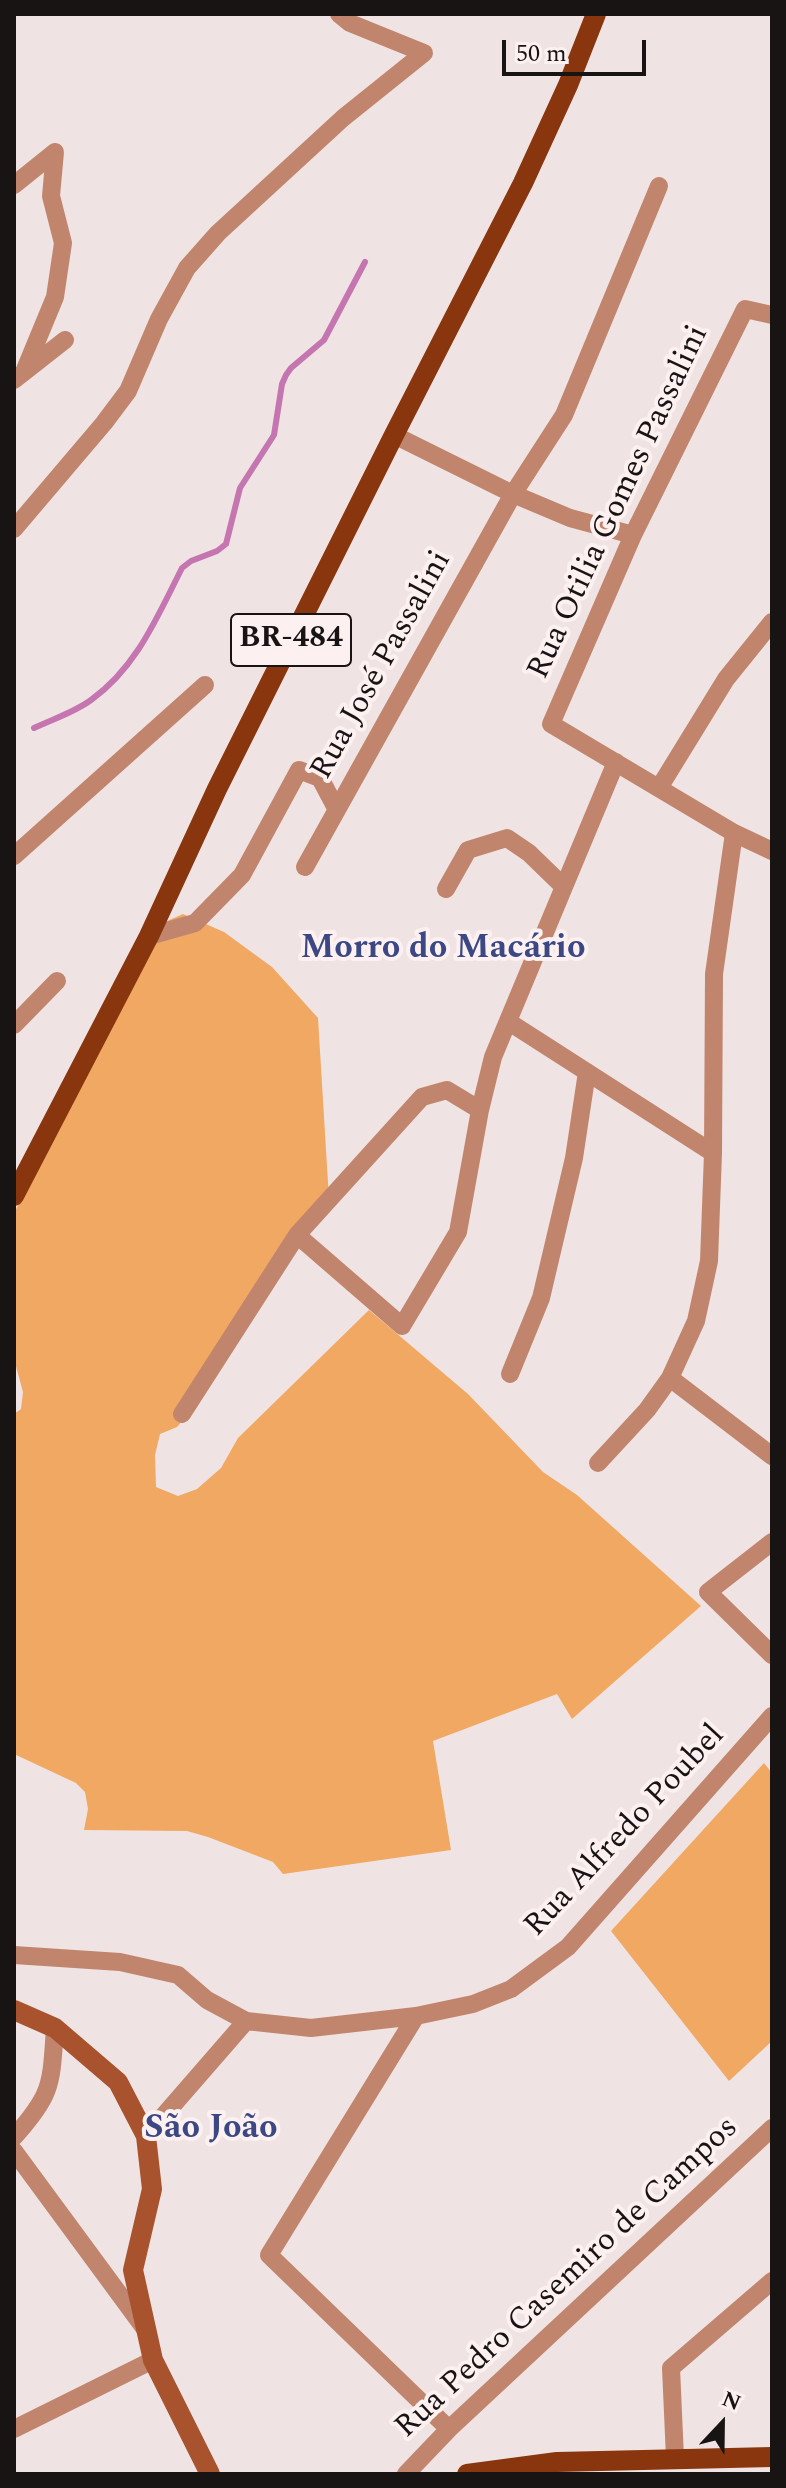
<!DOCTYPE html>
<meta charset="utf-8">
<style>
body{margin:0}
#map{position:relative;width:786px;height:2488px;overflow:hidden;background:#efe4e3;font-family:Spectral,serif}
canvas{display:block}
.frame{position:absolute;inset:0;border:16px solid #181414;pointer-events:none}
.north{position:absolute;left:682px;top:2384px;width:80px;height:80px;-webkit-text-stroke:6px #fcf1f0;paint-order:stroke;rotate:22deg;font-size:22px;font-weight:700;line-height:32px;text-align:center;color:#181414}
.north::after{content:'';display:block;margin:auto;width:28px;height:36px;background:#181414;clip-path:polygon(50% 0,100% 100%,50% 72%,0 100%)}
.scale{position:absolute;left:502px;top:40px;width:144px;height:36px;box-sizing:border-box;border:4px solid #181414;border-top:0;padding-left:10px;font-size:24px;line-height:28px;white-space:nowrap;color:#181414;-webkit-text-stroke:6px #fcf1f0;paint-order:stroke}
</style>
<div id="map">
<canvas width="786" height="2488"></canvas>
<div class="frame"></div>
<div class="north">N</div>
<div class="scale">50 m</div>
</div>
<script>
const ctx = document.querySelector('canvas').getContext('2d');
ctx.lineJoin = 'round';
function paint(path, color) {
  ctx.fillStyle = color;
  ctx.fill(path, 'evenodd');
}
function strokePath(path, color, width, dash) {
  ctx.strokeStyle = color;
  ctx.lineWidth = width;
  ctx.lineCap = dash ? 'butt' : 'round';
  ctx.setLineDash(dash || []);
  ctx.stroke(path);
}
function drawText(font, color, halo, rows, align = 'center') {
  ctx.font = font + ' Spectral,serif';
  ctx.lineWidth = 8;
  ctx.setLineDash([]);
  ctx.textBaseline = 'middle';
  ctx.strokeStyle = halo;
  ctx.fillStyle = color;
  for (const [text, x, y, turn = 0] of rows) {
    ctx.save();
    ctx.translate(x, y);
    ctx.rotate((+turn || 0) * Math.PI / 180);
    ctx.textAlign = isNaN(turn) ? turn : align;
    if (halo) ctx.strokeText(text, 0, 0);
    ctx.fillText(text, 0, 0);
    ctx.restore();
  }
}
paint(new Path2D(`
 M 183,914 L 224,932 L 272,967 L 318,1018 L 329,1199 L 196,1405 L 177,1427 L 160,1434 L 155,1455 L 156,1487 L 178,1496 L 197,1489 L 221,1468 L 238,1438 L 369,1310 L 468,1394 L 543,1472 L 577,1495 L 701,1606 L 572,1719 L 557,1694 L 433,1741 L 451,1850 L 283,1874 L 273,1862 L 208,1837 L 187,1831 L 84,1830 L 88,1809 L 85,1792 L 76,1783 L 14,1754 L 14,1414 L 21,1409 L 23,1392 L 14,1359 L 14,1213 L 165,922 Z
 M 764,1763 L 772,1773 L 772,2041 L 729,2081 L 611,1931 Z`), '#f0a862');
strokePath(new Path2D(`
 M 34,728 C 53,719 75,712 91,700 C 137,667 157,617 182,568 L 191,561 L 217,551 L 226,544 L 240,488 L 274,435 L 282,384 L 286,375 L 291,368 L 324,340 L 365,262`), '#c576b0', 6);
strokePath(new Path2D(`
 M 14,185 L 55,152
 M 772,315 L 745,309 L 633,535 L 551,724 L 734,833 L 772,851
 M 24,372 L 55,297 L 63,243 L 51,196 L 55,152
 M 14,380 L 65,340
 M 394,435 L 513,494 L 570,518 L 633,535
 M 14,529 L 104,423 L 128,391 L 159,319 L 187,268 L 218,233 L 343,118 L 424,53 L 350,23 L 339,14
 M 659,788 L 726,679 L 772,622
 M 14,856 L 205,685
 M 305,867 L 513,494 L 564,415 L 659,186
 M 446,889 L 468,850 L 507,838 L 529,853 L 564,887
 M 149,936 L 195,923 L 242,875 L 299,770 L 320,778 L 337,810
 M 509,1022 L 713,1153
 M 14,1025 L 57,981
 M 297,1235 L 402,1326 L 458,1232 L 480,1110 L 493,1057 L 616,762
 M 510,1374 L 541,1298 L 574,1158 L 587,1072
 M 670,1378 L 772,1456
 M 182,1414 L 297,1235 L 422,1097 L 447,1090 L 480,1110
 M 598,1463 L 647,1410 L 670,1378 L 696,1321 L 709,1261 L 713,1153 L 714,974 L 734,833
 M 772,1542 L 708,1592 L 772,1655
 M 14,1955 L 120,1962 L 178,1975 L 207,2000 L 246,2021 L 311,2028 L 416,2016 L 473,2004 L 511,1989 L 568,1947 L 772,1716
 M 416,2016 L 269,2255 L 449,2429
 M 146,2136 L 246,2021
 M 14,2137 C 53,2094 51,2084 55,2028
 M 14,2151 L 145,2329
 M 14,2429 L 153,2360
 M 675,2458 L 671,2368 L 772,2281
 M 406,2474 L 449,2429 L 772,2128`), '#c1856d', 18);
strokePath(new Path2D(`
 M 14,2010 L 55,2028 L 118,2082 L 146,2136 L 152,2189 L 133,2270 L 153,2360 L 210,2474`), '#a9522e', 20);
strokePath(new Path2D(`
 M 14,1196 L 149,936 L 217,789 L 394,435 L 523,183 L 568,85 L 596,14
 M 467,2474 L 557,2462 L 772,2457`), '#89350e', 20);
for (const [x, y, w] of [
 [291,640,120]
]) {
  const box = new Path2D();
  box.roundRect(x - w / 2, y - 26, w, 52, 6);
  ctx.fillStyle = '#fcf1f0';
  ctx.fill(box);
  strokePath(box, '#181414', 2);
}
drawText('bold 30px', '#181414', null, [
 ["BR-484",291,640]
]);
drawText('32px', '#181414', '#fcf1f0', [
 ["Rua Otilia Gomes Passalini",620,503,-65],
 ["Rua José Passalini",383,666,-61],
 ["Rua Alfredo Poubel",626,1832,-47],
 ["Rua Pedro Casemiro de Campos",568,2279,-43]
]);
drawText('bold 34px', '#3c4884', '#fcf1f0', [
 ["Morro do Macário",443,950],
 ["São João",211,2130]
]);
</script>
